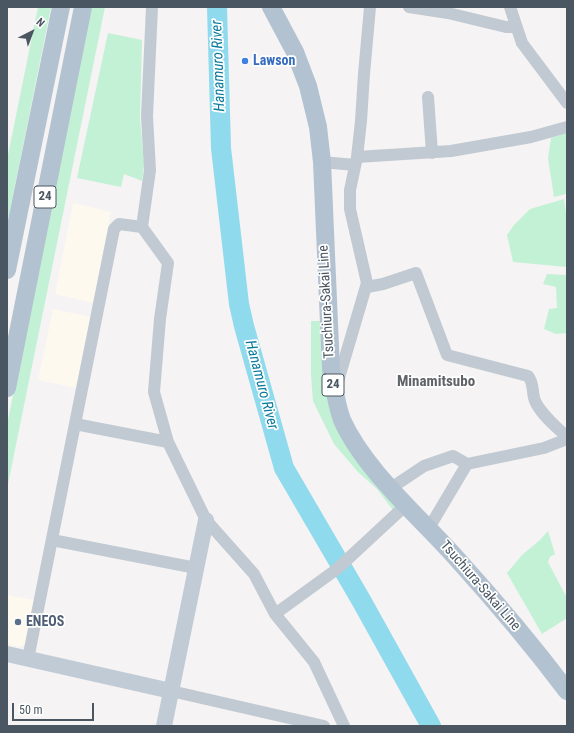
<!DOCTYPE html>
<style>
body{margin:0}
#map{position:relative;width:574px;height:733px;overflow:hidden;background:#f5f3f3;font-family:"Roboto Condensed",sans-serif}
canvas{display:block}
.frame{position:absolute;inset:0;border:8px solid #4a5661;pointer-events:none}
.north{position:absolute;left:12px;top:12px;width:40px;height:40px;-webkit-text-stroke:3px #fff;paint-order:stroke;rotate:42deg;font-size:11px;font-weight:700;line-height:16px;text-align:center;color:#4a5661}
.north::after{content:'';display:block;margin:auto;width:14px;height:18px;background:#4a5661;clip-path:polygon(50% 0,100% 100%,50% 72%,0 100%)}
.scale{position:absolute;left:12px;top:703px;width:82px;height:18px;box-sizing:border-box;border:2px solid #4a5661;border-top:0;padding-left:5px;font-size:12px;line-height:14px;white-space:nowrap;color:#4a5661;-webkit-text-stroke:3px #fff;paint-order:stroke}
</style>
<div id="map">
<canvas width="574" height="733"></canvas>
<div class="frame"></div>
<div class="north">N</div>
<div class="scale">50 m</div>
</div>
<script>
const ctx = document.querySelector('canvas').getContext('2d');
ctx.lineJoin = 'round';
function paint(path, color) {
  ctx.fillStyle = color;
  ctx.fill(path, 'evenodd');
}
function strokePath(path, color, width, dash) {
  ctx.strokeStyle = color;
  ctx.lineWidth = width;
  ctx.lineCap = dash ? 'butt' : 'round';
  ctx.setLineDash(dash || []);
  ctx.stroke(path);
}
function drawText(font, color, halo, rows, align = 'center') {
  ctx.font = font + ' "Roboto Condensed",sans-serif';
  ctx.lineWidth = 3.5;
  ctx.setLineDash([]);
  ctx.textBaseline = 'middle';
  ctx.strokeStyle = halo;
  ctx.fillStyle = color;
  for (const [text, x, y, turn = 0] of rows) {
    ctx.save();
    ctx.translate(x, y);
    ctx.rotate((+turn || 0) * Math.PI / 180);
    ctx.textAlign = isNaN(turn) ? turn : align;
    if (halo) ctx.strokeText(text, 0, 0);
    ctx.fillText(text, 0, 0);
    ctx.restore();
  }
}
paint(new Path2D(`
 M 73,203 L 111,212 L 93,303 L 55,294 Z
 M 53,309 L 91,317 L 76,388 L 38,380 Z
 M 7,595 L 34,600 L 25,644 L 20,647 L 7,644 Z`), '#fdf9ef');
paint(new Path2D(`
 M 38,7 L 51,7 L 7,225 L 7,160 Z
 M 91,7 L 105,7 L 7,489 L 7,425 Z
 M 108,33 L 142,40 L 140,118 L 144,165 L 142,181 L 124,174 L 121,187 L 77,178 Z
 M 567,133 L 566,194 L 554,197 L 548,158 L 551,138 Z
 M 564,199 L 567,221 L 567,267 L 513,262 L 507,235 L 514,225 L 530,209 Z
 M 547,274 L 567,275 L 567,333 L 556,334 L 544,329 L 549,309 L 557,308 L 556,287 L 543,284 Z
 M 311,321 L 322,321 L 326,383 L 397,506 L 393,510 L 377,489 L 358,472 L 334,444 L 313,401 L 311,375 Z
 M 548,531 L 555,554 L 550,557 L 548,562 L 567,598 L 567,618 L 542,634 L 507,573 L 522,555 L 540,540 Z`), '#c3f1d5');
strokePath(new Path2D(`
 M 217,7 L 221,148 L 239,304 L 244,326 L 284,468 L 361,600 L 431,726`), '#90daee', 20);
strokePath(new Path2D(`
 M 152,7 L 147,116 L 150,170 L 142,227 L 168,263 L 160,319 L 154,392 L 168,442 L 206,520 L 254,574 L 275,614 L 314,662 L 344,726
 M 409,7 L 448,13 L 506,27 L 515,27
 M 510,7 L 522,43 L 567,103
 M 428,97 L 432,153
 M 357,157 L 451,151 L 531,137 L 567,127
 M 322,162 L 355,165
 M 367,287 L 383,284 L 416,273 L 447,355 L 528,376 C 535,384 531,394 536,403 C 543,416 556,427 567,437
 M 336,388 L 367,283 L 350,209 L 350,190 L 357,157 L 361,121 L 364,74 L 370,7
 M 75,424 L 168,442
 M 391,488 L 424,466 L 453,456 L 467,464
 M 429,528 L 467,464 L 544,448 L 567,439
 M 52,540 L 196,568
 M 275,614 L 337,569 L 406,505
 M 28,659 L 114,229 L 119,224 L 142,227
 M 171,691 L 324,726`), '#c1cad2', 12);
strokePath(new Path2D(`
 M 7,654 L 171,691
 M 164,726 L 206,520`), '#c1cbd6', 16);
strokePath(new Path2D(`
 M 271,7 L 295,52 L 308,86 L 318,127 L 322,162 L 331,369 C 334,386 336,404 342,420 C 365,471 421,518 458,560 C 496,602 533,646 567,691
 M 7,270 L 61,7
 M 7,388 L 83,7`), '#b3c2d1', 18);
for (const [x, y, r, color] of [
 [245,61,4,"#3f7fe0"],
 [18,622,4,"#5c6f8a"]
]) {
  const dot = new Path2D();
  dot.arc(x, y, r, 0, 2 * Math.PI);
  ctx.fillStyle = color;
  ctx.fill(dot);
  strokePath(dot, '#fff', 1.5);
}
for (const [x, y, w] of [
 [45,197,22],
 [333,385,22]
]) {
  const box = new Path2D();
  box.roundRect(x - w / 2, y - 11, w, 22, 3);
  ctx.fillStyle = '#fff';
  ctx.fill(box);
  strokePath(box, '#4a5661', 1);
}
drawText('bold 13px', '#4a5661', null, [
 ["24",45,197],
 ["24",333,385]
]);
drawText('bold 14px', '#366cbe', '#fff', [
 ["Lawson",253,61]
], 'left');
drawText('14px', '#4a5661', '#fff', [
 ["Tsuchiura-Sakai Line",327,302,-93],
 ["Tsuchiura-Sakai Line",480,586,49]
]);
drawText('bold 14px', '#4e5e75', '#fff', [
 ["ENEOS",26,622]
], 'left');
drawText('italic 15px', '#0c7c9b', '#fff', [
 ["Hanamuro River",219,66,-92],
 ["Hanamuro River",261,385,75]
]);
drawText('bold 15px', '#5f6368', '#fff', [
 ["Minamitsubo",436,382]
]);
</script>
